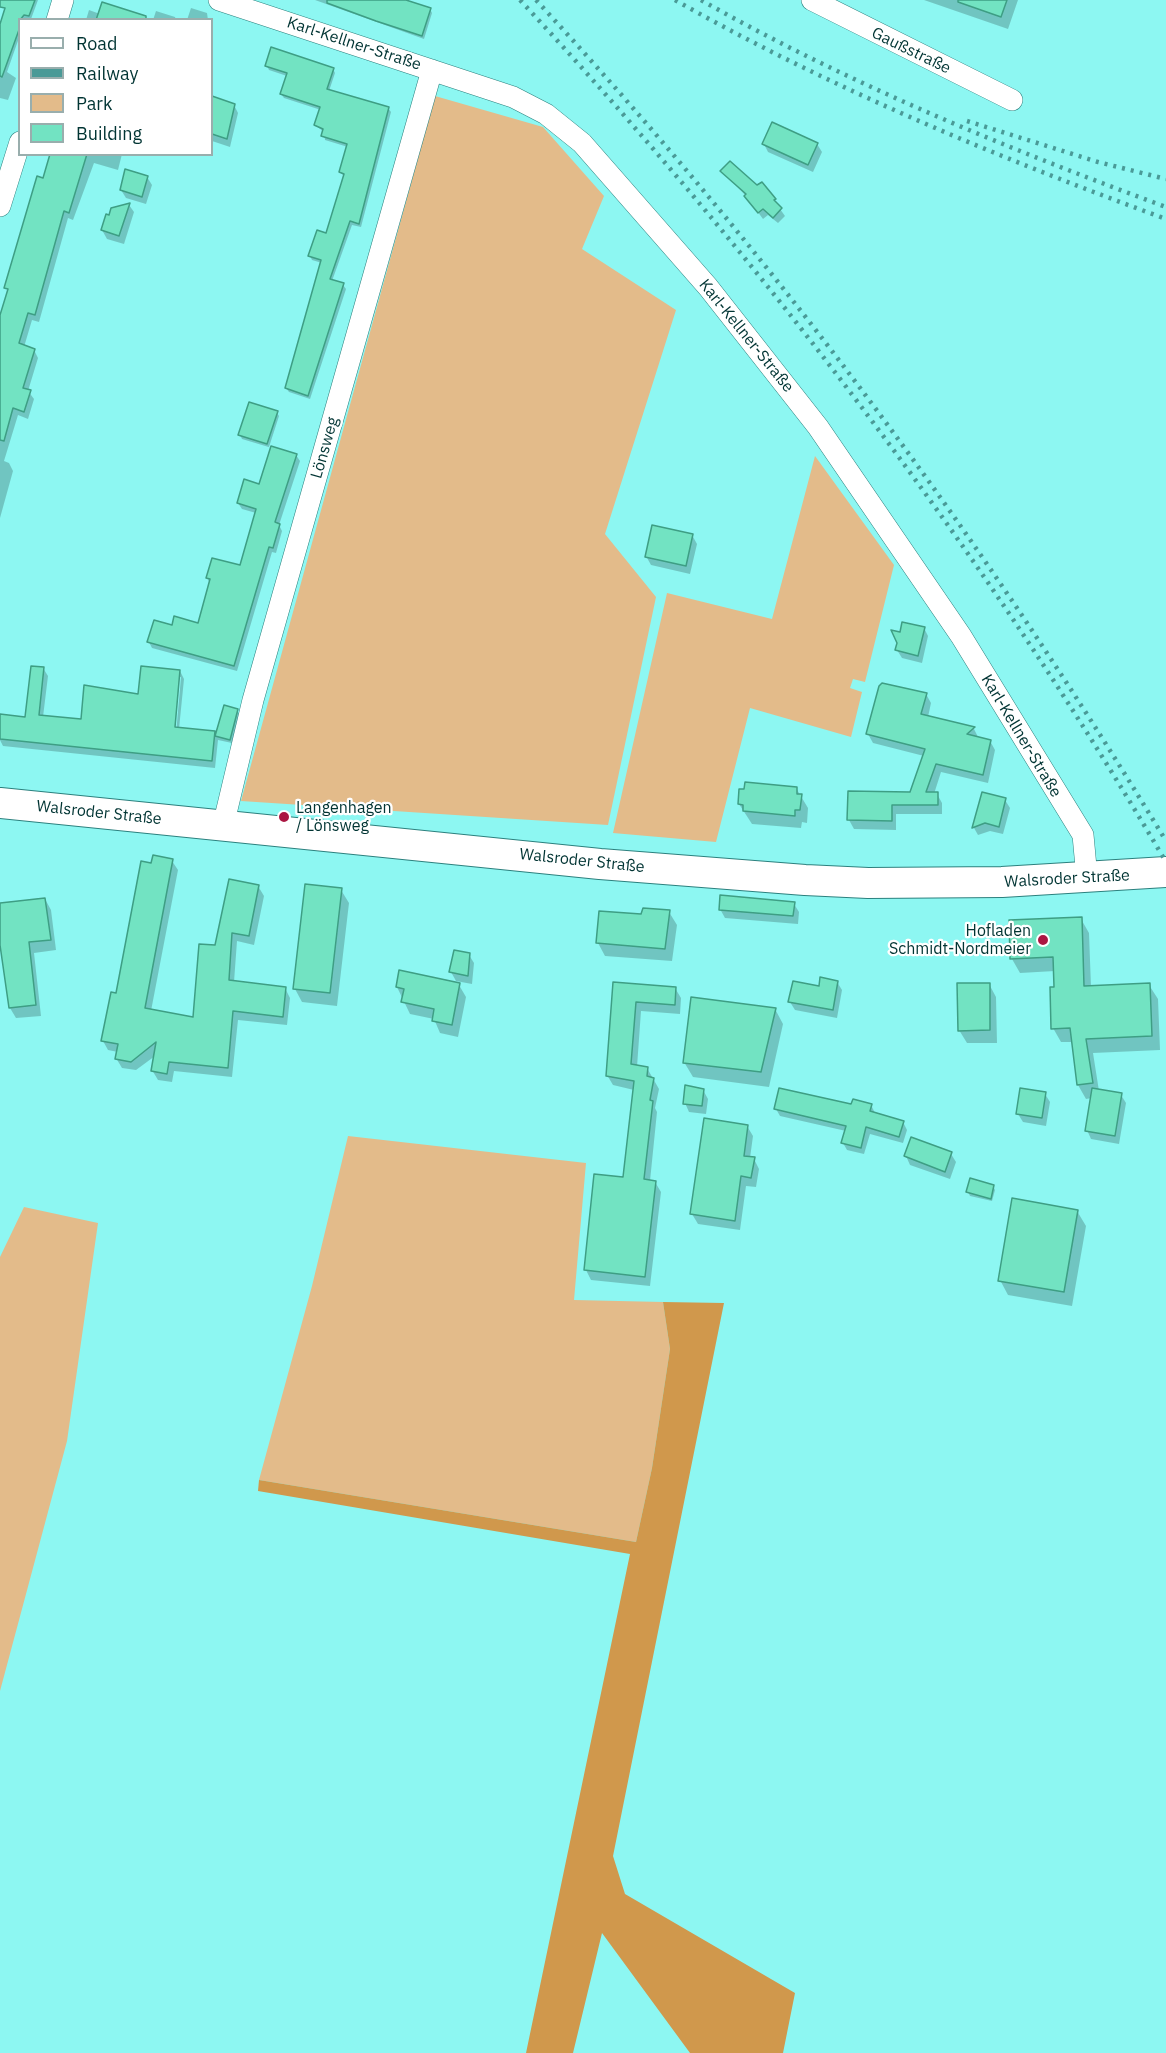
<!DOCTYPE html>
<meta charset="utf-8">
<style>
body{margin:0}
#map{position:relative;width:1166px;height:2053px;overflow:hidden;background:#8df7f2;font-family:"IBM Plex Sans",sans-serif}
canvas{display:block}
.legend{position:absolute;left:18px;top:18px;width:195px;height:138px;box-sizing:border-box;background:#fff;border:2px solid #99aead;margin:0;padding:8px 10px;list-style:none;font-size:18px;color:#013433}
.legend li{display:flex;align-items:center;gap:12px;height:30px}
.legend b{width:30px;border:2px solid #99aead}
</style>
<div id="map">
<canvas width="1166" height="2053"></canvas>
<ul class="legend">
<li><b style="height:8px;background:#fff"></b>Road</li>
<li><b style="height:8px;background:#4a9a97"></b>Railway</li>
<li><b style="height:16px;background:#e3bb8a"></b>Park</li>
<li><b style="height:16px;background:#72e3c2"></b>Building</li>
</ul>
</div>
<script>
const ctx = document.querySelector('canvas').getContext('2d');
ctx.lineJoin = 'round';
function paint(path, color) {
  ctx.fillStyle = color;
  ctx.fill(path, 'evenodd');
}
function strokePath(path, color, width, dash) {
  ctx.strokeStyle = color;
  ctx.lineWidth = width;
  ctx.lineCap = dash ? 'butt' : 'round';
  ctx.setLineDash(dash || []);
  ctx.stroke(path);
}
function drawText(font, color, halo, rows, align = 'center') {
  ctx.font = font + ' "IBM Plex Sans",sans-serif';
  ctx.lineWidth = 4.5;
  ctx.setLineDash([]);
  ctx.textBaseline = 'middle';
  ctx.strokeStyle = halo;
  ctx.fillStyle = color;
  for (const [text, x, y, turn = 0] of rows) {
    ctx.save();
    ctx.translate(x, y);
    ctx.rotate((+turn || 0) * Math.PI / 180);
    ctx.textAlign = isNaN(turn) ? turn : align;
    if (halo) ctx.strokeText(text, 0, 0);
    ctx.fillText(text, 0, 0);
    ctx.restore();
  }
}
paint(new Path2D(`
 M 435,96 L 543,127 L 604,196 L 582,249 L 676,310 L 605,534 L 656,597 L 608,825 L 241,801 Z
 M 815,456 L 894,565 L 865,682 L 853,679 L 850,688 L 862,692 L 851,737 L 750,708 L 716,842 L 613,833 L 667,593 L 772,619 Z
 M 348,1136 L 586,1163 L 574,1300 L 663,1302 L 670,1349 L 652,1468 L 636,1542 L 259,1480 L 312,1286 Z
 M 24,1207 L 98,1223 L 67,1441 L 0,1691 L 0,1257 Z`), '#e3bb8a');
paint(new Path2D(`
 M 663,1302 L 724,1303 L 613,1856 L 625,1894 L 795,1993 L 783,2053 L 690,2053 L 602,1933 L 573,2053 L 526,2053 L 630,1554 L 258,1491 L 259,1480 L 636,1542 L 652,1468 L 670,1349 Z`), '#d0984c');
paint(new Path2D(`
 M 10,0 L 38,0 L 31,19 L 20,20 L 20,35 L 7,72 L 16,78 L 8,100 L 0,98 L 0,25 Z
 M 401,0 L 430,9 L 432,13 L 424,39 L 315,0 Z
 M 924,0 L 1018,0 L 1008,29 Z
 M 191,8 L 207,13 L 208,20 L 187,20 Z
 M 89,10 L 100,14 L 127,20 L 86,20 Z
 M 156,11 L 175,17 L 176,20 L 153,20 Z
 M 267,66 L 333,69 L 335,73 L 329,91 L 388,108 L 391,112 L 361,227 L 352,225 L 332,281 L 343,285 L 346,289 L 310,399 L 289,392 L 286,388 L 322,263 L 312,260 L 310,256 L 327,235 L 345,177 L 340,172 L 348,147 L 325,140 L 324,132 L 315,125 L 321,110 L 284,98 L 281,94 L 287,76 L 269,70 Z
 M 212,98 L 234,105 L 238,113 L 230,147 L 212,141 Z
 M 764,144 L 817,144 L 822,152 L 813,172 L 768,152 Z
 M 51,154 L 122,154 L 118,170 L 94,163 L 73,220 L 68,218 L 39,322 L 32,320 L 24,347 L 34,350 L 38,358 L 28,391 L 34,399 L 28,419 L 18,415 L 4,461 L 9,463 L 13,471 L 0,518 L 0,320 L 8,292 L 6,287 Z
 M 722,171 L 780,209 L 785,216 L 778,223 L 768,215 L 763,219 L 746,196 Z
 M 147,177 L 152,185 L 146,204 L 126,198 L 121,190 Z
 M 129,205 L 134,212 L 124,244 L 107,239 L 102,230 Z
 M 277,413 L 279,416 L 269,447 L 296,455 L 300,461 L 279,525 L 282,531 L 276,553 L 272,552 L 237,671 L 152,648 L 149,642 L 173,627 L 199,625 L 210,583 L 207,578 L 241,567 L 256,513 L 242,509 L 238,503 L 260,486 L 272,448 L 242,439 L 240,435 Z
 M 692,535 L 697,544 L 690,574 L 651,565 L 646,556 Z
 M 924,628 L 928,636 L 922,663 L 902,658 L 897,650 L 901,634 Z
 M 43,668 L 48,676 L 43,717 L 82,721 L 140,696 L 180,671 L 184,679 L 179,729 L 214,733 L 216,737 L 225,707 L 237,710 L 239,714 L 232,743 L 218,740 L 215,768 L 3,746 L 0,740 L 0,728 L 26,718 ZM 178,677 L 181,677 L 176,734 L 173,734 Z
 M 926,694 L 931,703 L 928,717 L 974,729 L 979,739 L 990,741 L 995,750 L 988,783 L 941,772 L 934,794 L 937,794 L 942,803 L 942,814 L 896,814 L 896,830 L 854,829 L 849,820 L 911,793 L 924,756 L 873,743 L 868,734 Z
 M 796,788 L 808,808 L 807,823 L 802,822 L 801,828 L 752,824 L 739,804 Z
 M 983,794 L 1005,800 L 1010,808 L 1003,834 L 990,831 L 978,835 L 974,828 Z
 M 172,861 L 178,870 L 151,1011 L 195,1019 L 217,947 L 258,886 L 264,896 L 254,945 L 237,941 L 234,982 L 285,988 L 290,998 L 287,1025 L 238,1020 L 232,1077 L 174,1071 L 172,1082 L 158,1080 L 152,1070 L 155,1056 L 136,1070 L 122,1068 L 116,1058 L 118,1052 L 108,1050 L 103,1041 L 152,865 Z
 M 341,890 L 349,903 L 337,1006 L 302,1002 L 295,989 Z
 M 45,899 L 51,910 L 56,950 L 34,953 L 41,1016 L 16,1018 L 10,1008 L 4,956 L 0,950 L 0,905 Z
 M 794,904 L 799,912 L 798,924 L 725,918 L 720,909 Z
 M 669,912 L 677,925 L 672,961 L 605,956 L 598,943 L 643,915 Z
 M 1081,919 L 1089,933 L 1091,987 L 1149,985 L 1158,999 L 1160,1050 L 1093,1053 L 1099,1091 L 1121,1095 L 1126,1103 L 1119,1144 L 1091,1139 L 1087,1130 L 1092,1098 L 1086,1099 L 1078,1085 L 1073,1042 L 1061,1042 L 1053,1028 L 1055,971 L 1020,973 L 1012,959 Z
 M 469,955 L 474,963 L 472,984 L 456,981 L 451,972 Z
 M 837,982 L 842,990 L 837,1018 L 795,1010 L 790,1002 Z
 M 614,984 L 675,988 L 681,998 L 680,1014 L 641,1011 L 637,1067 L 647,1068 L 659,1089 L 655,1108 L 657,1112 L 650,1181 L 655,1182 L 661,1192 L 650,1286 L 591,1280 L 586,1270 L 624,1178 L 634,1090 L 613,1085 L 607,1075 Z
 M 989,984 L 996,997 L 997,1043 L 967,1043 L 959,1030 Z
 M 459,985 L 466,997 L 458,1037 L 440,1033 L 434,1019 L 410,1014 L 397,987 Z
 M 775,1009 L 783,1024 L 769,1087 L 693,1077 L 684,1062 Z
 M 703,1090 L 708,1099 L 706,1114 L 689,1112 L 685,1103 Z
 M 1045,1094 L 1050,1102 L 1046,1126 L 1023,1122 L 1018,1114 Z
 M 871,1105 L 875,1113 L 903,1122 L 907,1130 L 903,1143 L 870,1134 L 864,1154 L 847,1150 L 843,1143 L 846,1131 L 780,1116 L 776,1109 Z
 M 747,1126 L 753,1136 L 750,1158 L 754,1159 L 759,1169 L 756,1187 L 746,1186 L 740,1230 L 698,1224 L 692,1214 Z
 M 951,1154 L 956,1162 L 950,1179 L 910,1165 L 906,1156 Z
 M 993,1186 L 995,1190 L 992,1201 L 970,1196 L 968,1192 Z
 M 1077,1211 L 1086,1226 L 1072,1306 L 1008,1295 L 1000,1280 Z`), '#0003');
const building = new Path2D(`
 M 0,0 L 35,0 L 29,16 L 24,15 L 20,20 L 20,27 L 2,77 L 0,76 L 0,24 L 5,8 L 0,7 Z
 M 327,0 L 406,0 L 431,8 L 422,36 L 376,21 L 327,3 Z
 M 958,0 L 1007,0 L 1001,17 L 958,2 Z
 M 102,2 L 146,16 L 146,20 L 96,20 Z
 M 271,47 L 334,68 L 327,89 L 389,107 L 359,224 L 350,221 L 330,279 L 344,283 L 308,396 L 285,388 L 321,260 L 308,256 L 317,230 L 326,233 L 344,174 L 339,172 L 347,144 L 321,136 L 323,129 L 314,125 L 320,107 L 280,94 L 287,73 L 265,66 Z
 M 212,96 L 235,104 L 227,139 L 212,134 Z
 M 772,122 L 818,143 L 808,165 L 762,144 Z
 M 50,154 L 87,154 L 69,213 L 64,211 L 35,315 L 28,313 L 19,343 L 35,349 L 23,388 L 31,390 L 24,412 L 13,408 L 4,441 L 0,440 L 0,315 L 8,289 L 4,288 L 37,176 L 43,178 Z
 M 730,161 L 757,185 L 762,182 L 776,199 L 774,200 L 782,208 L 773,218 L 763,209 L 758,213 L 744,196 L 746,194 L 720,171 Z
 M 125,169 L 148,176 L 142,197 L 120,190 Z
 M 130,203 L 119,236 L 101,230 L 106,214 L 109,215 L 111,208 Z
 M 249,402 L 278,411 L 267,444 L 238,435 Z
 M 271,446 L 297,454 L 275,522 L 280,524 L 273,548 L 269,547 L 234,666 L 147,642 L 154,620 L 172,625 L 174,616 L 198,623 L 210,579 L 206,578 L 212,558 L 240,565 L 256,509 L 237,503 L 244,479 L 259,484 Z
 M 652,525 L 693,534 L 686,566 L 645,557 Z
 M 902,622 L 925,627 L 918,656 L 895,650 L 897,643 L 891,630 L 900,632 Z
 M 31,666 L 44,667 L 39,715 L 81,719 L 84,685 L 138,694 L 141,666 L 180,670 L 175,727 L 215,731 L 212,761 L 0,739 L 0,714 L 25,717 Z
 M 882,683 L 927,693 L 921,714 L 975,727 L 967,734 L 991,740 L 983,775 L 936,764 L 926,792 L 938,792 L 938,805 L 892,805 L 892,821 L 847,820 L 848,791 L 910,792 L 925,749 L 866,734 L 879,686 Z
 M 224,705 L 238,709 L 230,740 L 215,736 Z
 M 745,782 L 797,787 L 797,794 L 802,794 L 800,810 L 795,810 L 795,816 L 743,811 L 743,805 L 738,804 L 739,789 L 744,789 Z
 M 982,792 L 1006,798 L 999,827 L 985,823 L 972,828 Z
 M 153,855 L 173,859 L 145,1008 L 193,1017 L 199,944 L 215,945 L 229,879 L 259,885 L 249,936 L 232,933 L 229,980 L 286,987 L 283,1017 L 233,1011 L 228,1068 L 169,1062 L 167,1074 L 151,1071 L 156,1042 L 131,1062 L 115,1059 L 118,1044 L 101,1041 L 111,992 L 116,993 L 141,861 L 151,863 Z
 M 305,884 L 342,888 L 330,993 L 293,989 Z
 M 720,895 L 795,902 L 793,916 L 719,910 Z
 M 45,898 L 51,940 L 29,942 L 36,1005 L 9,1008 L 0,945 L 0,903 Z
 M 643,908 L 670,910 L 665,949 L 596,943 L 599,911 L 641,914 Z
 M 1082,917 L 1084,986 L 1150,983 L 1152,1036 L 1086,1039 L 1093,1083 L 1077,1085 L 1070,1028 L 1051,1029 L 1050,987 L 1054,987 L 1053,957 L 1010,959 L 1009,920 Z
 M 454,950 L 470,953 L 468,976 L 449,972 Z
 M 399,970 L 460,983 L 452,1025 L 432,1021 L 434,1009 L 401,1002 L 404,989 L 396,987 Z
 M 820,977 L 838,981 L 833,1010 L 788,1002 L 793,981 L 819,986 Z
 M 613,982 L 676,987 L 675,1005 L 636,1002 L 631,1064 L 648,1067 L 647,1076 L 654,1078 L 650,1100 L 653,1101 L 644,1179 L 656,1181 L 645,1277 L 584,1270 L 594,1174 L 623,1177 L 634,1081 L 606,1076 Z
 M 957,983 L 990,983 L 990,1030 L 958,1031 Z
 M 691,997 L 776,1008 L 761,1072 L 683,1063 Z
 M 685,1085 L 704,1089 L 702,1106 L 683,1104 Z
 M 779,1088 L 851,1104 L 853,1099 L 872,1104 L 870,1111 L 904,1121 L 899,1137 L 866,1127 L 861,1148 L 841,1143 L 846,1126 L 774,1109 Z
 M 1020,1088 L 1046,1092 L 1042,1118 L 1016,1114 Z
 M 1092,1088 L 1122,1093 L 1115,1136 L 1085,1131 Z
 M 704,1118 L 748,1125 L 744,1156 L 755,1157 L 751,1178 L 741,1176 L 735,1221 L 690,1214 Z
 M 911,1137 L 952,1152 L 945,1172 L 904,1156 Z
 M 970,1178 L 994,1185 L 991,1199 L 966,1192 Z
 M 1012,1198 L 1078,1210 L 1064,1292 L 998,1281 Z`);
paint(building, '#72e3c2');
strokePath(building, '#3e9e84', 1.5);
const street = new Path2D(`
 M 219,0 L 513,97 L 546,114 L 582,143 L 708,287 L 818,427 L 961,636 L 1083,835 L 1087,878
 M 812,0 L 1012,100
 M 57,20 L 63,0
 M 0,206 L 20,142
 M 223,826 L 253,700 L 432,70`);
const secondary = new Path2D(`
 M 0,803 L 600,864 L 805,880 L 868,883 L 1002,882 L 1166,872`);
strokePath(street, '#2c807e', 22);
strokePath(secondary, '#2c807e', 32);
strokePath(street, '#fff', 21);
strokePath(secondary, '#fff', 30);
strokePath(new Path2D(`
 M 520,0 C 765,264 983,551 1166,862
 M 536,0 C 778,262 981,536 1166,841
 M 675,0 C 832,89 997,157 1166,219
 M 701,0 C 849,84 1006,148 1166,207
 M 967,121 L 1098,162 L 1166,179`), '#4a9a97', 4.5, [3, 6]);
for (const [x, y, r, color] of [
 [284,817,6,"#ab1642"],
 [1043,940,6,"#ab1642"]
]) {
  const dot = new Path2D();
  dot.arc(x, y, r, 0, 2 * Math.PI);
  ctx.fillStyle = color;
  ctx.fill(dot);
  strokePath(dot, '#fff', 2);
}
drawText('16px', '#013433', '#fff', [
 ["Karl-Kellner-Straße",354,44,18],
 ["Gaußstraße",911,51,26],
 ["Karl-Kellner-Straße",746,336,51],
 ["Lönsweg",325,448,-74],
 ["Karl-Kellner-Straße",1021,736,59],
 ["Walsroder Straße",99,813,6],
 ["Walsroder Straße",582,861,6],
 ["Walsroder Straße",1067,879,-3]
]);
drawText('16px', '#013433', '#fff', [
 ["Langenhagen",296,808],
 ["/ Lönsweg",296,826],
 ["Hofladen",1031,931,"right"],
 ["Schmidt-Nordmeier",1031,949,"right"]
], 'left');
</script>
